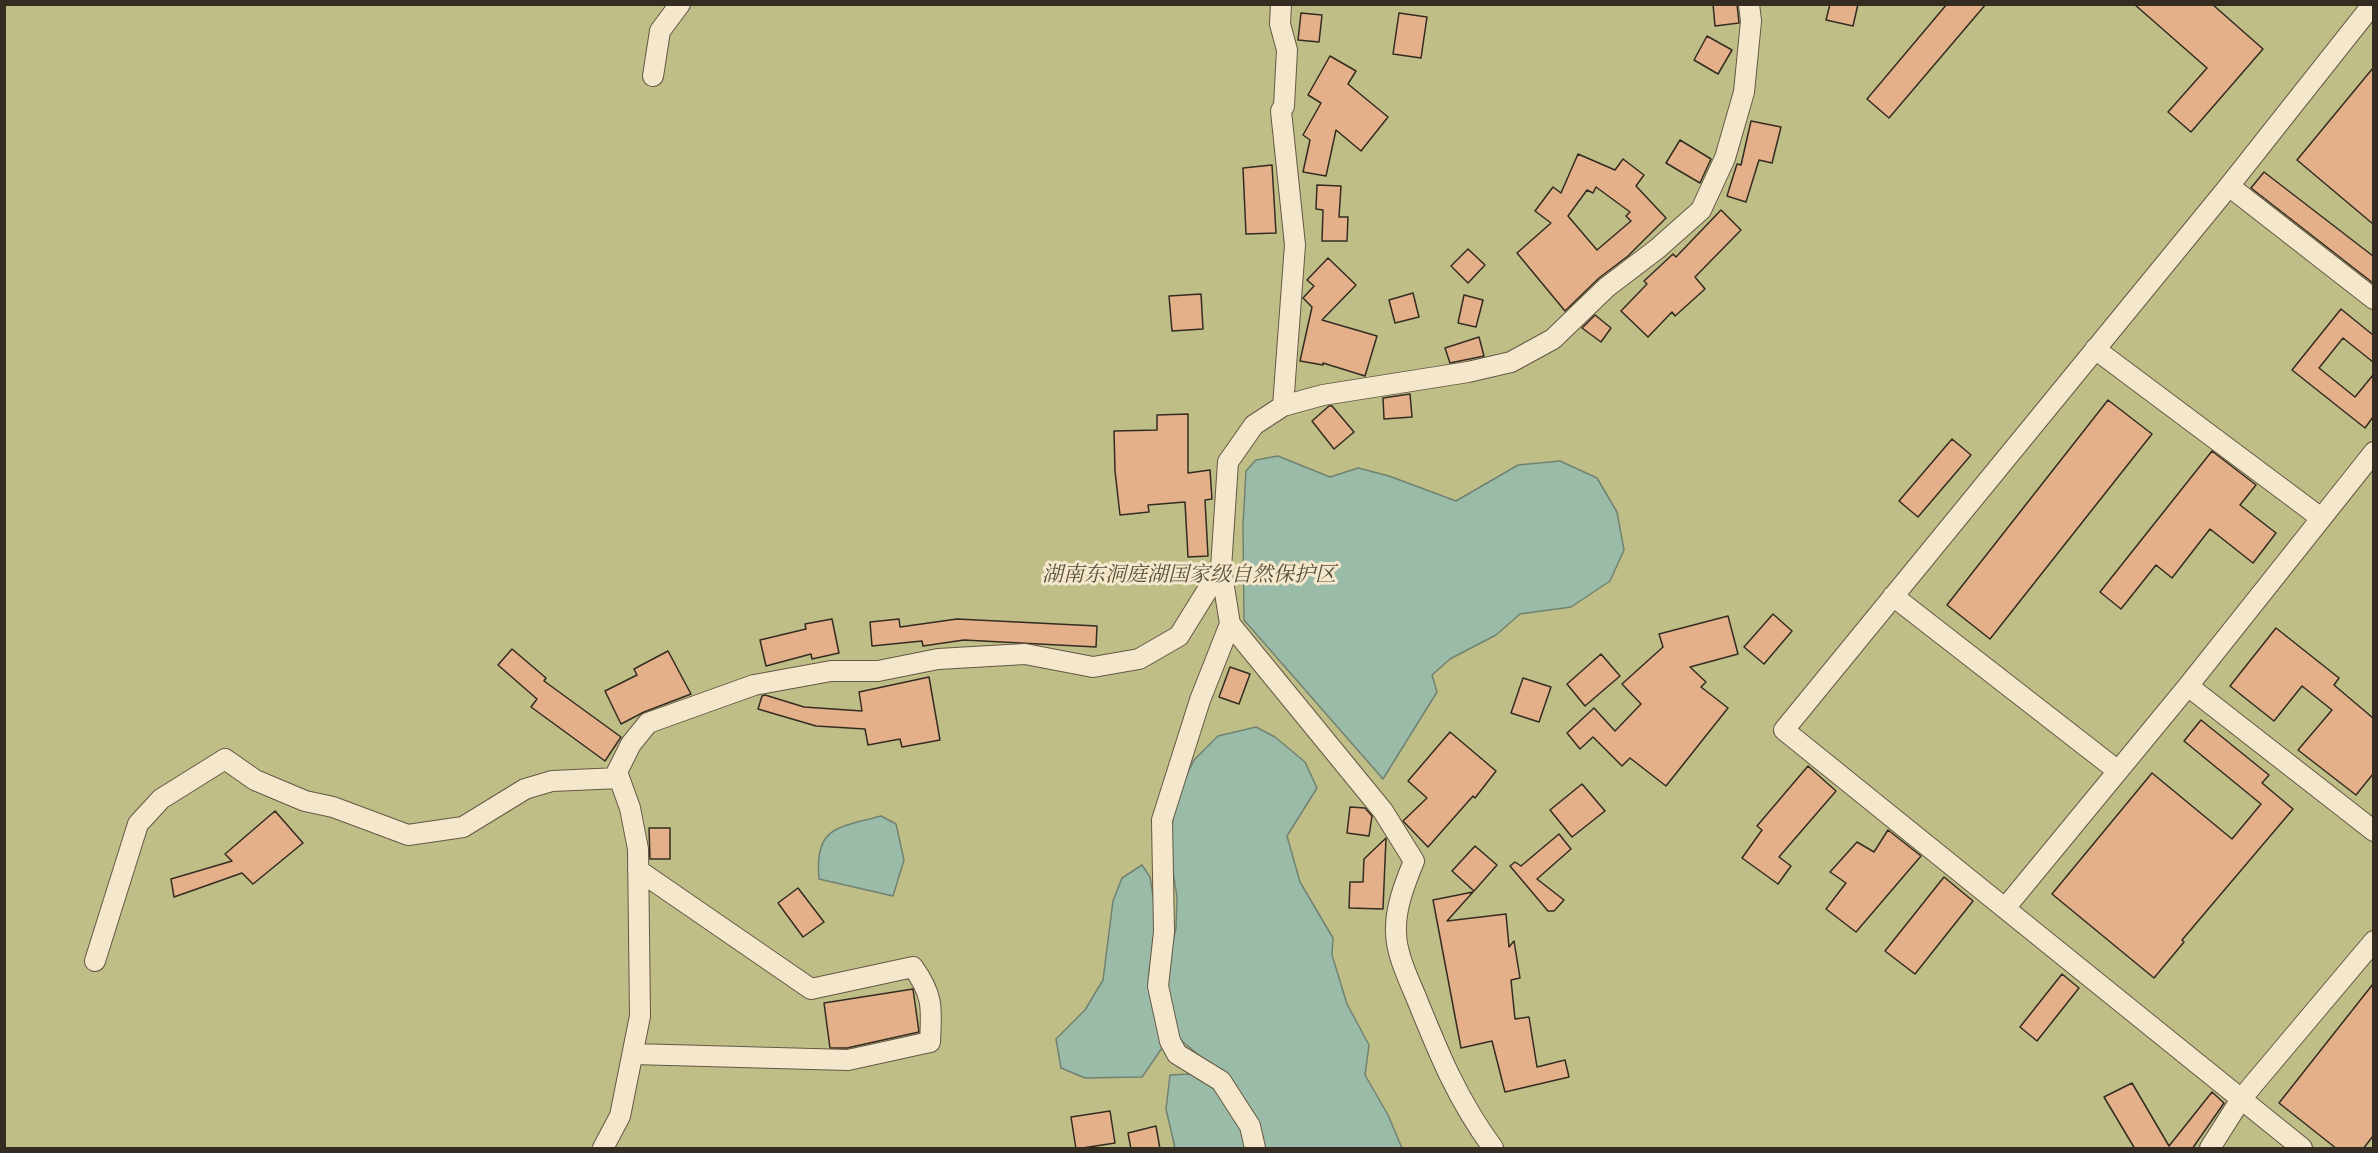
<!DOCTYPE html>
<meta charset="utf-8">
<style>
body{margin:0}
#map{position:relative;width:2378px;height:1153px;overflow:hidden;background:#efdab0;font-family:"IM FELL Great Primer",serif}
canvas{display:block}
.frame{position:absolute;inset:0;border:6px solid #342c21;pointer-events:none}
</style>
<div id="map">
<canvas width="2378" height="1153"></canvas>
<div class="frame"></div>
</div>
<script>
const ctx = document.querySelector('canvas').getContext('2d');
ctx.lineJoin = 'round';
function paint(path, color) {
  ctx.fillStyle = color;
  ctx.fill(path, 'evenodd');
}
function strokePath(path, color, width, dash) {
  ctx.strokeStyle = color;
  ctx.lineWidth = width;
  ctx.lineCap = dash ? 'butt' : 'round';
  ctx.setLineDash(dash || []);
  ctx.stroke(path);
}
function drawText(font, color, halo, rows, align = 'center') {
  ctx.font = font + ' "IM FELL Great Primer","Noto Serif SC",serif';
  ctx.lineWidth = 6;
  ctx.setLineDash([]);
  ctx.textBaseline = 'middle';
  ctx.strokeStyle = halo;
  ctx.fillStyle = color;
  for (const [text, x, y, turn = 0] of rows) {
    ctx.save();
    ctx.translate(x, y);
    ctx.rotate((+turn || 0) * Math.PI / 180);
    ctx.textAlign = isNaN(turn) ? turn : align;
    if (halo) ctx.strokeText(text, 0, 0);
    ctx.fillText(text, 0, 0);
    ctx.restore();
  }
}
paint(new Path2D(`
 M 4,5 L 2373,5 L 2373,1148 L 5,1148 Z`), '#bfbe87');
const water = new Path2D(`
 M 1278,456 L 1330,477 L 1358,468 L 1389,476 L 1456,501 L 1518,465 L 1560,461 L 1597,478 L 1617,512 L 1624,550 L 1610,581 L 1571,607 L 1520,614 L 1496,635 L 1450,659 L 1432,675 L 1437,692 L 1383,779 L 1244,620 L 1243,525 L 1246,471 L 1256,460 Z
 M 1256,727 L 1275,737 L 1305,762 L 1317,788 L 1287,836 L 1300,882 L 1333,938 L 1332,955 L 1347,1004 L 1369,1045 L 1365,1075 L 1388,1115 L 1402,1148 L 1264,1148 L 1225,1077 L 1176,1036 L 1163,983 L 1176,928 L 1177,897 L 1169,847 L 1174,812 L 1184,780 L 1194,760 L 1218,736 Z
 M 881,816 L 896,824 L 904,860 L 893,896 L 819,879 C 814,826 838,828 881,816 Z
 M 1142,865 L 1150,877 L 1157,922 L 1149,972 L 1152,1001 L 1162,1048 L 1142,1077 L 1085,1078 L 1061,1068 L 1056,1039 L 1085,1010 L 1103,980 L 1113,901 L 1122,878 Z
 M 1190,1074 L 1217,1086 L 1245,1130 L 1249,1148 L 1175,1148 L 1166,1109 L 1170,1075 Z`);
paint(water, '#9abba8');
strokePath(water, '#718272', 1.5);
const building = new Path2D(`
 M 1713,4 L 1737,4 L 1739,23 L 1715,26 Z
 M 1830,4 L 1858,4 L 1853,26 L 1826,20 Z
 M 1947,4 L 1986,4 L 1889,118 L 1867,99 Z
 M 2134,4 L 2212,4 L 2263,49 L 2191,132 L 2168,112 L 2207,68 Z
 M 1301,13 L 1322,15 L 1319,42 L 1298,40 Z
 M 1399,13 L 1427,17 L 1421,58 L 1393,54 Z
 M 1707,36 L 1732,50 L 1718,74 L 1694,60 Z
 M 1330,56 L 1356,71 L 1348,84 L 1388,117 L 1361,151 L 1336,130 L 1326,176 L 1303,172 L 1310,140 L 1303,135 L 1321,103 L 1308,95 Z
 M 2373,68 L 2373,224 L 2297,160 Z
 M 1751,121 L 1781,127 L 1772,163 L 1759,160 L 1746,202 L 1727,196 L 1737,164 L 1741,165 Z
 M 1680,140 L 1711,159 L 1700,183 L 1666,163 Z
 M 1578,154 L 1615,170 L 1623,159 L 1644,175 L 1636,186 L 1666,218 L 1628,256 L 1599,278 L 1565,311 L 1517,253 L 1551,223 L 1535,211 L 1553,187 L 1561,193 ZM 1596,187 L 1630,212 L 1626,216 L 1631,221 L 1597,250 L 1568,216 L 1587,190 L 1593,193 Z
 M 1272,165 L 1276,233 L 1246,234 L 1243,168 Z
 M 2264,172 L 2373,256 L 2373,283 L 2251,188 Z
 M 1317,185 L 1341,186 L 1339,217 L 1348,217 L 1347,241 L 1322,241 L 1323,210 L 1316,209 Z
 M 1721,210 L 1741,230 L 1695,277 L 1705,289 L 1675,316 L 1672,312 L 1648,337 L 1621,311 L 1647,284 L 1644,281 L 1673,254 L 1676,257 Z
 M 1468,249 L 1485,265 L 1468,283 L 1451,266 Z
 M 1328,258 L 1356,285 L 1322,320 L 1377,336 L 1365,376 L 1323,363 L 1323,365 L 1300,361 L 1312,307 L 1303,298 L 1314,286 L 1307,280 Z
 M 1413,293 L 1419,317 L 1395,323 L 1389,300 Z
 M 1201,294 L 1203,329 L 1172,331 L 1169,296 Z
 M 1464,295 L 1483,300 L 1476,327 L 1458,323 Z
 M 2341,309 L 2373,335 L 2373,362 L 2343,338 L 2319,368 L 2355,397 L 2373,375 L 2373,417 L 2365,428 L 2292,370 Z
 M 1595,315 L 1611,328 L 1601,342 L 1582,328 Z
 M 1479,337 L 1484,356 L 1450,363 L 1445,348 Z
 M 1410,394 L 1412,417 L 1384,419 L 1383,398 Z
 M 2108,400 L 2152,434 L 1990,639 L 1947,605 Z
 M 1329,406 L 1332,406 L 1354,432 L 1334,449 L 1312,421 Z
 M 1188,414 L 1188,473 L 1210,470 L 1212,499 L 1205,500 L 1208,556 L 1188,557 L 1185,502 L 1148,505 L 1149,512 L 1120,515 L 1115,471 L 1114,431 L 1157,430 L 1157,415 Z
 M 1952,439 L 1971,455 L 1918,517 L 1899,501 Z
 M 2212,451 L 2256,485 L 2240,505 L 2276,533 L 2253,563 L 2210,529 L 2172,578 L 2156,565 L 2121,609 L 2100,592 Z
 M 1773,614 L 1792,631 L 1764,664 L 1744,647 Z
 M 1728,616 L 1738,654 L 1690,667 L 1706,682 L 1701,687 L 1728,708 L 1666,786 L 1630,758 L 1622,766 L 1593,737 L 1580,749 L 1567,733 L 1594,708 L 1615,731 L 1641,704 L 1622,684 L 1663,647 L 1659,634 Z
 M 832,619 L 839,653 L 812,659 L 811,654 L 766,666 L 760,640 L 806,629 L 805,624 Z
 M 899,619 L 900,627 L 957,619 L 1097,626 L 1096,647 L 964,640 L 923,646 L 922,641 L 872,646 L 870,622 Z
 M 2276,628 L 2339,678 L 2334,685 L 2373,718 L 2373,774 L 2356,795 L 2298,750 L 2332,710 L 2302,686 L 2274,721 L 2230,686 Z
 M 512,649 L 546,678 L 544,681 L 621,737 L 605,761 L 531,707 L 537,699 L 498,665 Z
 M 668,651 L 691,694 L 644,712 L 621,724 L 605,691 L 637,675 L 634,669 Z
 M 1601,654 L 1620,676 L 1585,706 L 1567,684 Z
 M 1230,667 L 1250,674 L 1239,704 L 1219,697 Z
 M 929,677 L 940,740 L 902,747 L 900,739 L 868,745 L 865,729 L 816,726 L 758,709 L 762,696 L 765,695 L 804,707 L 862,711 L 859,692 Z
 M 1523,678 L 1551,687 L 1539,722 L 1511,713 Z
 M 2201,720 L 2269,775 L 2262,783 L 2293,809 L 2182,940 L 2184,942 L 2154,978 L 2052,894 L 2152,773 L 2232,839 L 2261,804 L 2184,741 Z
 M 1450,732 L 1496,771 L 1475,798 L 1473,796 L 1428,847 L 1403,821 L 1427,798 L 1408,781 Z
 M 1808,766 L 1836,791 L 1779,857 L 1791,866 L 1778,884 L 1742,858 L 1762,830 L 1757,826 Z
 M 1582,784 L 1605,811 L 1572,837 L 1550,810 Z
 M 1350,807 L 1365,808 L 1372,816 L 1369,836 L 1347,833 Z
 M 275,811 L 303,843 L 253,884 L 242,873 L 174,897 L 171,879 L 232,861 L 225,854 Z
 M 649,828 L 670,828 L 670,859 L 650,859 Z
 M 1888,830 L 1921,856 L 1856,932 L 1826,909 L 1846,883 L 1830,872 L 1857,842 L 1874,852 Z
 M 1559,834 L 1571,849 L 1537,879 L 1564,900 L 1554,911 L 1548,911 L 1510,866 L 1515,862 L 1521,866 Z
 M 1386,838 L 1383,909 L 1349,908 L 1350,882 L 1363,882 L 1364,859 Z
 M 1475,846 L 1497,865 L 1474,891 L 1452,871 Z
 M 1944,877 L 1973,901 L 1915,974 L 1885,951 Z
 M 798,888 L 824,922 L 803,937 L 778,903 Z
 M 1473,892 L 1447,921 L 1506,914 L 1509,947 L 1514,941 L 1520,978 L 1511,980 L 1515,1019 L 1529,1017 L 1537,1067 L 1565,1060 L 1569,1077 L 1505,1092 L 1492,1041 L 1461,1048 L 1433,900 Z
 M 2062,974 L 2079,988 L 2037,1041 L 2020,1027 Z
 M 2373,984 L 2373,1136 L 2363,1149 L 2337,1149 L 2279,1103 Z
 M 913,989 L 919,1032 L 847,1048 L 830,1048 L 824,1003 Z
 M 2132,1083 L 2169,1146 L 2212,1092 L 2224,1103 L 2192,1149 L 2135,1149 L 2104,1097 Z
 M 1110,1111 L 1115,1143 L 1076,1149 L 1071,1117 Z
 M 1156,1126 L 1160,1149 L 1131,1149 L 1128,1133 Z`);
paint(building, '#e4b089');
strokePath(building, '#342c21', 1.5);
const street = new Path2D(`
 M 1281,4 L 1280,24 L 1287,50 L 1284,106 L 1281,111 L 1295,245 L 1283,406
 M 653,76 L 660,31 L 680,4
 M 2229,186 L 2374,299
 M 2095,349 L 2321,518
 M 1893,596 L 2118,771
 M 1230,624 L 1200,700 L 1162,820 L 1164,932 L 1158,986 L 1170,1041 L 1177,1054 L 1221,1081 L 1250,1126 L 1255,1148
 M 2188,686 L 2374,831
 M 2006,907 L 2188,686 L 2374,452
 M 95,961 L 138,824 L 161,799 L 225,759 L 255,780 L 305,801 L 333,807 L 408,835 L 463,827 L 525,789 L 552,781 L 619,778
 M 633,1054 L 848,1060 L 930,1042 C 932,1007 933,995 913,967 L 811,989 L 638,870
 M 603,1148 L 620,1116 L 640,1016 L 638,849 L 630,808 L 617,772 L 631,744 L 648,723 L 754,685 L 831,671 L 878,671 L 938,659 L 1025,654 L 1093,667 L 1139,659 L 1179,636 L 1221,568
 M 1493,1148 C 1457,1099 1439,1054 1416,997 C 1408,978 1396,953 1396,932 C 1395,908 1405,883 1414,861 L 1383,811 L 1230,624 L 1221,568 L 1228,462 L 1254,425 L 1283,406 L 1323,395 L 1468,372 L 1511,362 L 1553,339 L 1607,287 L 1657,249 L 1701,210 L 1725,158 L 1744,92 L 1751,21 L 1749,4
 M 2210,1148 L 2241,1099 L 2374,941
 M 2302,1148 L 1784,730 L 2229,186 L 2373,4`);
strokePath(street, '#635845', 22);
strokePath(street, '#f5e7cc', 20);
drawText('italic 21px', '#57503a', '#f5e7cc', [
 ["湖南东洞庭湖国家级自然保护区",1189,576]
]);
</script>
